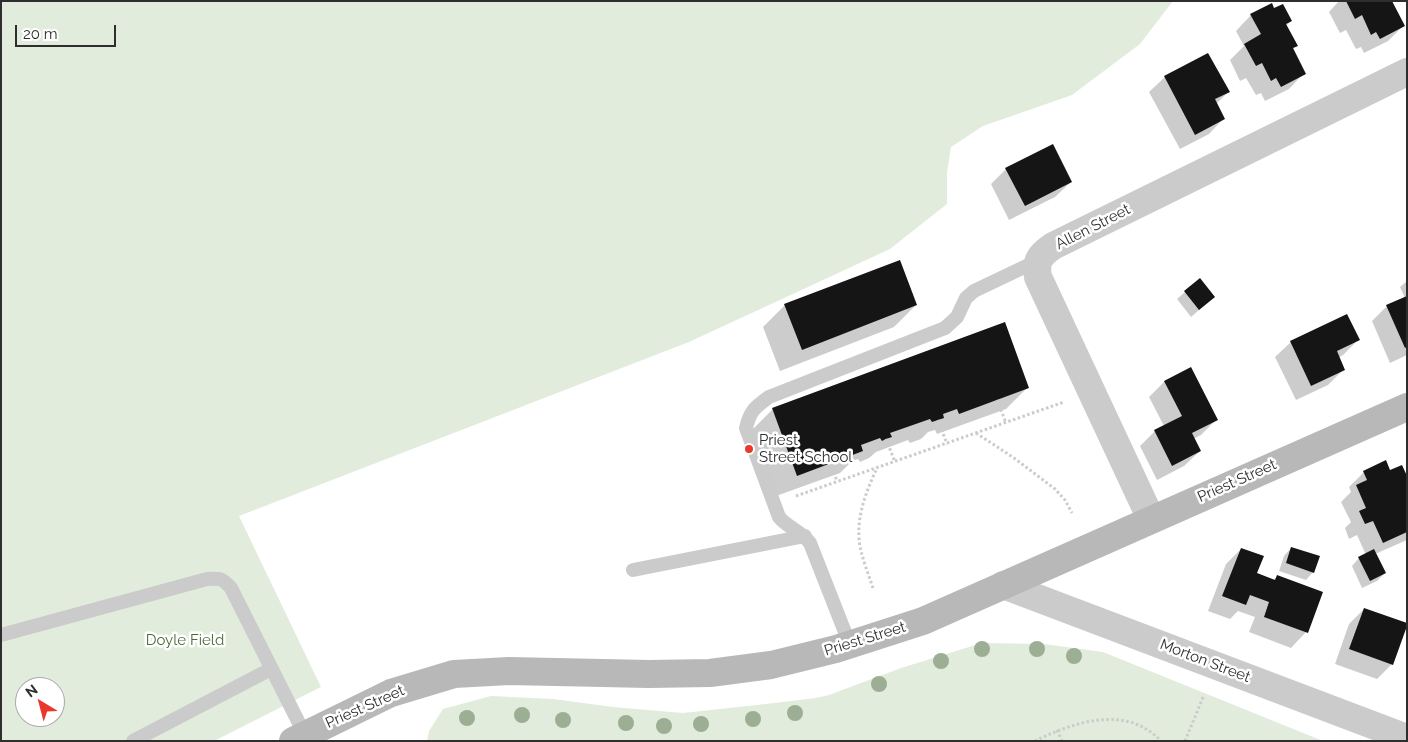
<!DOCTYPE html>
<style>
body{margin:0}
#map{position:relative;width:1408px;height:742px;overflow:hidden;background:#fff;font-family:Raleway,sans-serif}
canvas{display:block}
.frame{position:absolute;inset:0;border:2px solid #2e2e2e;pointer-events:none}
.north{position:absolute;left:15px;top:677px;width:50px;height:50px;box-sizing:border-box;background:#fff;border:1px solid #ababab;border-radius:50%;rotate:323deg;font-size:14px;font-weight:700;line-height:20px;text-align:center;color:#2e2e2e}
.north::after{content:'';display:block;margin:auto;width:18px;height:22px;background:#ea382c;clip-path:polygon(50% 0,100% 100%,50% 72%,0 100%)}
.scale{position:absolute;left:15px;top:25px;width:101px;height:22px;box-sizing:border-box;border:2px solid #2e2e2e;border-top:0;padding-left:6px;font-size:15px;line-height:18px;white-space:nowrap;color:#2e2e2e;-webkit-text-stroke:4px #fff;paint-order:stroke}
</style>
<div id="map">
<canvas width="1408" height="742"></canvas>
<div class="frame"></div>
<div class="north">N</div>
<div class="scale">20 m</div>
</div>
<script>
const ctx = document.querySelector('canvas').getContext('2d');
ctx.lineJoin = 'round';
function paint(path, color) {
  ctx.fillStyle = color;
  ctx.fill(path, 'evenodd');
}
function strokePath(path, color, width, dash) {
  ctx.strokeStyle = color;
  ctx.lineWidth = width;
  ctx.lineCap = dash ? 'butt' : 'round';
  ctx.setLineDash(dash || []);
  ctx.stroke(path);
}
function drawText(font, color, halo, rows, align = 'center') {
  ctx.font = font + ' Raleway,sans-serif';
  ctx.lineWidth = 5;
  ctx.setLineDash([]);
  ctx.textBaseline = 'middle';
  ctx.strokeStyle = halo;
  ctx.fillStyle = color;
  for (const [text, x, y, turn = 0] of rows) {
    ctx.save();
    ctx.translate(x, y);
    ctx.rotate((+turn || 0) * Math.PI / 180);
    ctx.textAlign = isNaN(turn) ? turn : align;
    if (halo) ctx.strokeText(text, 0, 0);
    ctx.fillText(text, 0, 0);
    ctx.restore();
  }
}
paint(new Path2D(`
 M 1,1 L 1173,1 L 1140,44 L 1072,95 L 983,126 L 951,147 L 947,173 L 947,204 L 890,249 L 689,342 L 239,516 L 321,687 L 214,741 L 1,741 ZM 25,687 L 55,687 L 55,717 L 25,717 Z
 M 982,643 L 1044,644 L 1103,652 L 1323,741 L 427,741 L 429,731 L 443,709 L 491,696 L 553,699 L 613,707 L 683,713 L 757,705 L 816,698 L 829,695 L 901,668 Z`), '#e2ecdc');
paint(new Path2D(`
 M 1339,1 L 1394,1 L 1392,3 L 1403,26 L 1388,41 L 1364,53 L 1361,47 L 1356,49 L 1346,30 L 1340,33 L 1329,12 Z
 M 1274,10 L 1291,21 L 1286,26 L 1296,46 L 1292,50 L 1304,73 L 1289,89 L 1265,101 L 1261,93 L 1256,95 L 1246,78 L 1240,81 L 1230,60 L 1244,46 L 1236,31 L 1251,15 Z
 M 1208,54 L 1228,92 L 1216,104 L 1224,118 L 1209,134 L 1180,149 L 1149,92 L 1165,77 Z
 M 1006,169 L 1071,182 L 1055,197 L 1009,220 L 991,184 Z
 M 1407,281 L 1407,355 L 1390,363 L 1372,321 L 1387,306 L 1405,298 L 1400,287 Z
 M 1185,292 L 1214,297 L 1191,317 L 1177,299 Z
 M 785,305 L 916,305 L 894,327 L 780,371 L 763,327 Z
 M 1358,340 L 1343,355 L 1338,358 L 1344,369 L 1328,385 L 1296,400 L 1275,357 L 1291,342 Z
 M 1190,368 L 1217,419 L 1201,435 L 1193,439 L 1200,451 L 1184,466 L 1157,480 L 1140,446 L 1155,431 L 1164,426 L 1149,397 L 1164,382 Z
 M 1028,387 L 1006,409 L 937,434 L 935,430 L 928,432 L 921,439 L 910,443 L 908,440 L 876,452 L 869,458 L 860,462 L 858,459 L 852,461 L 840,473 L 776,496 L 752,430 L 773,409 Z
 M 1364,472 L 1390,472 L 1407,479 L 1407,540 L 1375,554 L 1385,573 L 1377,581 L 1362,588 L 1352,566 L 1359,558 L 1366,555 L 1357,535 L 1349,539 L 1345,528 L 1351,522 L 1341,502 L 1351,492 L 1349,487 Z
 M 1291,548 L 1313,572 L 1306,580 L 1279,571 L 1284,556 Z
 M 1241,549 L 1256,574 L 1273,580 L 1278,576 L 1306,632 L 1291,648 L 1249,632 L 1255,617 L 1238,611 L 1230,619 L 1208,611 L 1226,564 Z
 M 1364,609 L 1392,664 L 1377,679 L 1335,664 L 1349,624 Z`), '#0003');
paint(new Path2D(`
 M 1346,1 L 1392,1 L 1405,26 L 1380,39 L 1376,32 L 1371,35 L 1362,15 L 1355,19 Z
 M 1272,3 L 1274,8 L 1283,4 L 1292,21 L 1286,24 L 1298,46 L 1293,48 L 1306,74 L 1281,87 L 1276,78 L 1271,81 L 1262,63 L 1256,66 L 1244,44 L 1261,34 L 1250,14 Z
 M 1208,53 L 1230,92 L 1215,99 L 1225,119 L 1195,135 L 1164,76 Z
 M 1053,144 L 1072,182 L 1025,206 L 1005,168 Z
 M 900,260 L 917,305 L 802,350 L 784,304 Z
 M 1200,278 L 1215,297 L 1199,310 L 1184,291 Z
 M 1407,296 L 1407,347 L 1405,348 L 1386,305 Z
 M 1347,314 L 1360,340 L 1337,351 L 1345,370 L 1311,386 L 1290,341 Z
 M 1005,322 L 1029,388 L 959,414 L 957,409 L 943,414 L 944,418 L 932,422 L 930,419 L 890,433 L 892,437 L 886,439 L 882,441 L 880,438 L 861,445 L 863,451 L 797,476 L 772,408 Z
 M 1191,367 L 1218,420 L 1192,433 L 1201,451 L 1172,466 L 1154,430 L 1182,416 L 1164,381 Z
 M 1386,460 L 1390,470 L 1402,465 L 1407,476 L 1407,532 L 1383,543 L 1373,521 L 1365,524 L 1359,511 L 1366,508 L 1356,485 L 1367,480 L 1363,471 Z
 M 1291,547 L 1320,556 L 1314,573 L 1286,563 Z
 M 1241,548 L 1264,556 L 1257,573 L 1275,580 L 1277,575 L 1323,592 L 1308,633 L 1264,617 L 1269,602 L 1250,595 L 1246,605 L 1222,596 Z
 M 1374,549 L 1386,573 L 1370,581 L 1358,557 Z
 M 1364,608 L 1407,623 L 1407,626 L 1393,665 L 1349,649 Z`), '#151515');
strokePath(new Path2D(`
 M 997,400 L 1006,423
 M 938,420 L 947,444
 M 976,433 L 1014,458 L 1055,489 L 1065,500 L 1072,513
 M 886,439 L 895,462
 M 830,463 L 837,481
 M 796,496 L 1064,402
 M 873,588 C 869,576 864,563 861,551 C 854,522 865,494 877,468
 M 1057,730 L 1062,741
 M 1035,741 C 1074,722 1126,704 1161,741
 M 1185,741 L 1204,695`), '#cbcbcb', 3, [2.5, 2.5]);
strokePath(new Path2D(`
 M 633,570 L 805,536
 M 1,635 L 207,579 C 220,578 222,578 231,588 L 305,735
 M 850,645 L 810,543 C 801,531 788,528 779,517 L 746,428 C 750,411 755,407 769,397 L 945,328 L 957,317 L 966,298 L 974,291 L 1039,260
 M 133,741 L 271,669`), '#cbcbcb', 14);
strokePath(new Path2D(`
 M 1151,519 L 1038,277 C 1035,261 1040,255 1053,246 L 1407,72
 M 1003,585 L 1407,738`), '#cbcbcb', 28);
strokePath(new Path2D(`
 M 293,741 L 391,693 L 454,674 L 509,671 L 649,674 L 710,673 L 771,665 L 836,649 L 923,621 L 1407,407`), '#b8b8b8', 28);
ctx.fillStyle = '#9cae93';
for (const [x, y] of [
 [982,649],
 [1037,649],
 [1074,656],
 [941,661],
 [879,684],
 [795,713],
 [522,715],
 [467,718],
 [753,719],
 [563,720],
 [626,723],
 [701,724],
 [664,726]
]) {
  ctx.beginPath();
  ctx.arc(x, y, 8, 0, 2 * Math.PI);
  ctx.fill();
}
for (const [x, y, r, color] of [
 [749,449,5,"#ea382c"]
]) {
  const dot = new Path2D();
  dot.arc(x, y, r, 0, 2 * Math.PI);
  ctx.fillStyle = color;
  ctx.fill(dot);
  strokePath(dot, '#fff', 2);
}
drawText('15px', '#2e2e2e', '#fff', [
 ["Allen Street",1093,227,-27],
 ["Priest Street",1237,481,-24],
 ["Priest Street",865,639,-17],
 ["Morton Street",1205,661,21],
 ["Priest Street",365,707,-24]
]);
drawText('15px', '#2e2e2e', '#fff', [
 ["Priest",759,440],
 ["Street School",759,457]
], 'left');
drawText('15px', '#4b6b3a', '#fff', [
 ["Doyle Field",185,640]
]);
</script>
